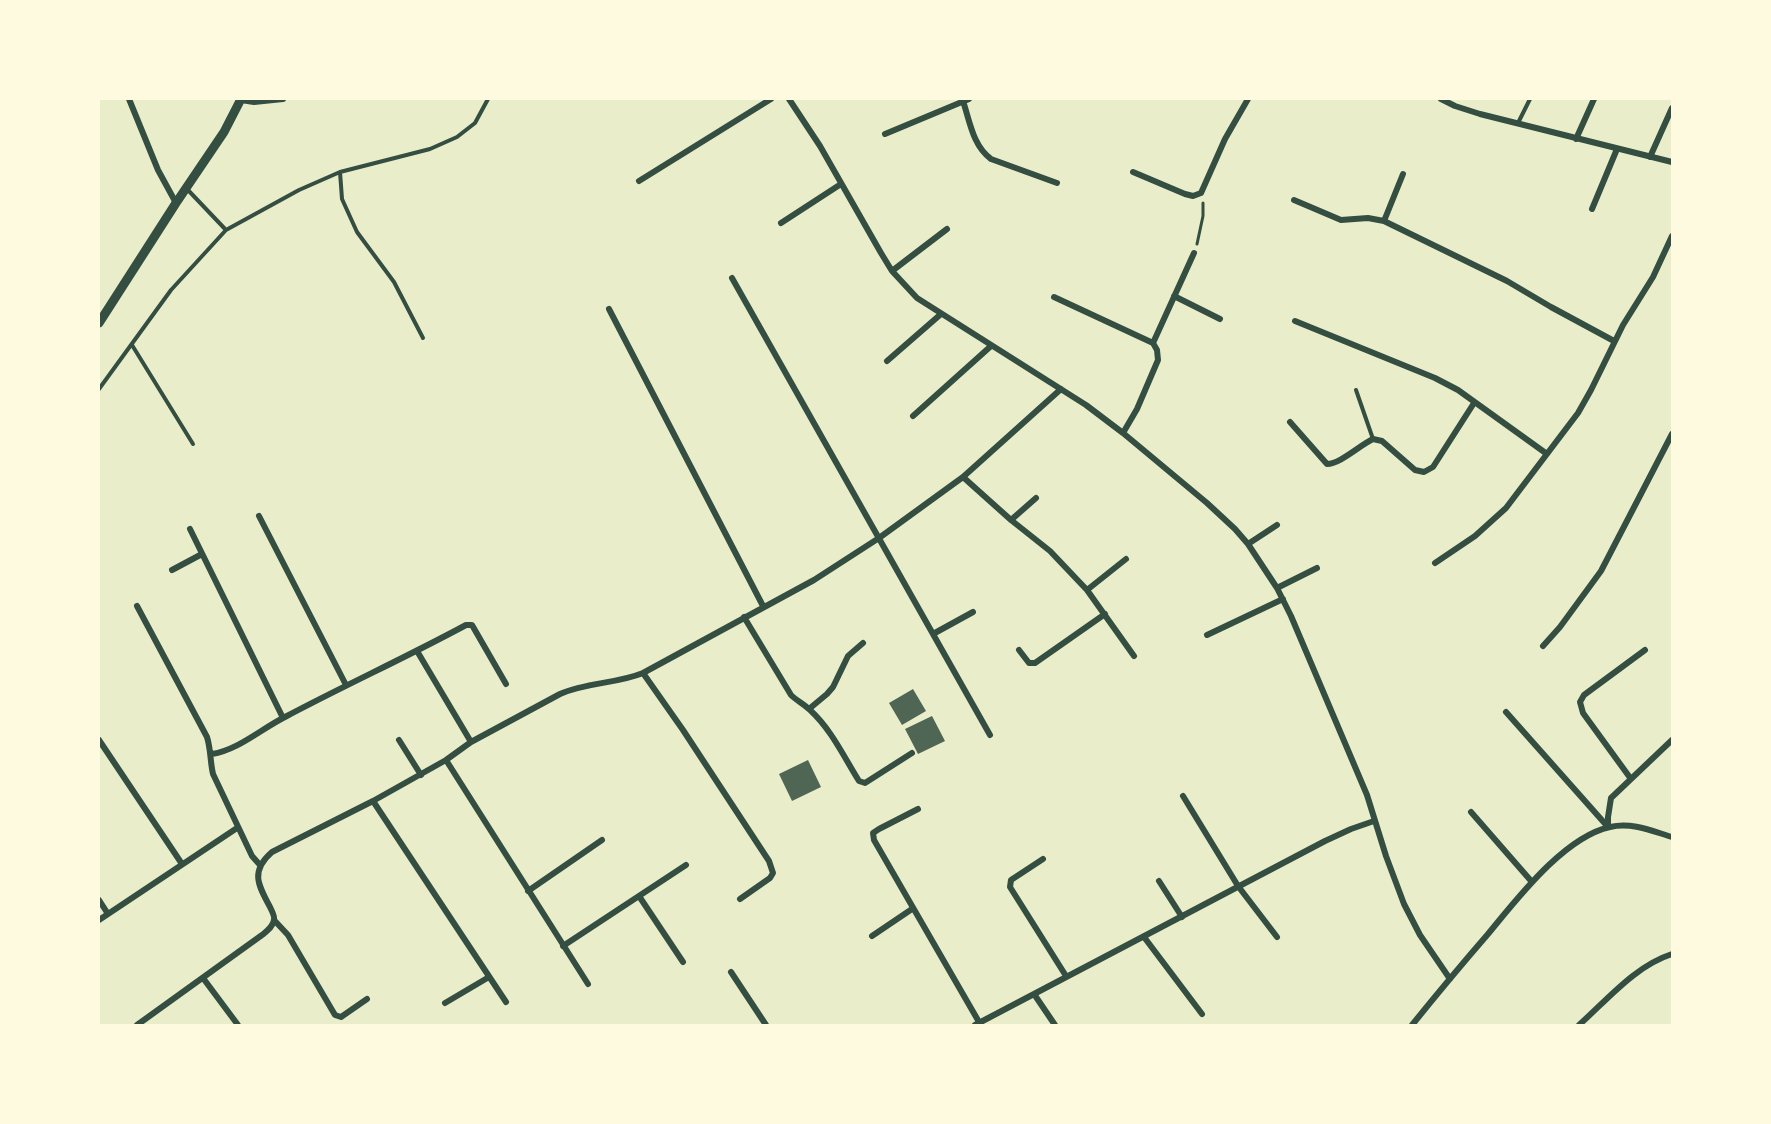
<!DOCTYPE html>
<style>
body{margin:0}
#map{position:relative;width:1771px;height:1124px;overflow:hidden;background:#e9edc9;font-family:"Open Sans",sans-serif}
canvas{display:block}
.frame{position:absolute;inset:0;border:100px solid #fefae0;pointer-events:none}
</style>
<div id="map">
<canvas width="1771" height="1124"></canvas>
<div class="frame"></div>
</div>
<script>
const ctx = document.querySelector('canvas').getContext('2d');
ctx.lineJoin = 'round';
function paint(path, color) {
  ctx.fillStyle = color;
  ctx.fill(path, 'evenodd');
}
function strokePath(path, color, width, dash) {
  ctx.strokeStyle = color;
  ctx.lineWidth = width;
  ctx.lineCap = dash ? 'butt' : 'round';
  ctx.setLineDash(dash || []);
  ctx.stroke(path);
}
paint(new Path2D(`
 M 913,689 L 926,711 L 902,725 L 889,703 Z
 M 932,716 L 945,741 L 918,754 L 905,729 Z
 M 808,760 L 821,787 L 792,801 L 779,774 Z`), '#4f6655');
strokePath(new Path2D(`
 M 1197,244 L 1203,216 L 1203,203`), '#344e41', 3);
strokePath(new Path2D(`
 M 1518,123 L 1530,99
 M 340,172 L 342,199 L 357,232 L 394,282 L 423,338
 M 187,189 L 226,230
 M 132,345 L 193,444
 M 99,389 L 171,290 L 226,230 L 299,190 L 340,172 L 430,149 L 457,137 L 475,123 L 488,99
 M 1356,390 L 1373,439`), '#344e41', 4);
strokePath(new Path2D(`
 M 129,99 L 158,170 L 176,203
 M 789,99 L 820,146 L 881,253 L 892,271 L 917,298 L 1086,405 L 1123,433 L 1207,503 L 1235,529 L 1248,544 L 1277,588 L 1291,616 L 1367,795 L 1386,856 L 1404,904 L 1420,935 L 1450,979
 M 1441,99 L 1455,106 L 1480,114 L 1672,162
 M 241,100 L 254,102 L 283,99
 M 963,101 C 970,122 973,146 991,159 L 1057,183
 M 885,134 L 969,99
 M 1576,139 L 1594,99
 M 1650,157 L 1672,108
 M 1133,172 L 1185,194 L 1193,196 L 1201,193 L 1225,139 L 1248,99
 M 639,181 L 771,99
 M 1294,200 L 1341,220 L 1368,218 L 1384,221 L 1507,281 L 1551,307 L 1614,341
 M 1592,209 L 1617,149
 M 1384,221 L 1403,174
 M 781,223 L 841,184
 M 892,271 L 947,229
 M 732,278 L 990,735
 M 1174,296 L 1220,319
 M 1054,297 L 1153,343 L 1157,350 L 1158,360 L 1137,409 L 1123,433
 M 609,309 L 763,606
 M 1295,321 L 1435,378 L 1458,390 L 1547,454
 M 1153,343 L 1194,253
 M 887,361 L 941,314
 M 913,416 L 991,346
 M 1290,422 L 1327,464 C 1340,464 1360,445 1373,439 L 1382,441 L 1415,470 L 1424,472 L 1433,467 L 1474,403
 M 963,477 L 1011,520 L 1050,551 L 1087,590 L 1134,656
 M 259,516 L 346,685
 M 1011,520 L 1036,498
 M 190,529 L 283,718
 M 1248,544 L 1277,525
 M 1435,563 L 1475,536 L 1506,508 L 1578,413 L 1591,390 L 1623,325 L 1653,277 L 1672,236
 M 172,570 L 202,554
 M 1277,588 L 1317,568
 M 1087,590 L 1126,559
 M 137,606 L 207,737 C 211,750 210,761 213,774 L 252,856 L 260,865
 M 744,617 L 791,695 C 797,701 804,704 810,710 C 831,729 844,757 859,781 L 865,783 L 912,753
 M 933,634 L 973,612
 M 1207,635 L 1283,599
 M 1543,646 L 1560,627 L 1601,571 L 1672,434
 M 1019,650 L 1029,663 L 1035,663 L 1105,614
 M 417,651 L 471,742
 M 643,673 L 683,730 L 769,861 L 773,873 L 770,878 L 740,899
 M 809,709 L 827,694 L 833,687 L 848,656 L 863,643
 M 1506,712 L 1608,827
 M 99,740 L 182,864
 M 399,740 L 421,775
 M 212,754 C 238,750 261,729 285,717 C 345,685 407,657 466,625 L 472,625 L 506,684
 M 446,760 L 588,984
 M 1631,779 L 1583,713 L 1580,702 L 1584,695 L 1645,650
 M 1183,796 L 1238,886 L 1277,937
 M 373,801 L 506,1002
 M 918,809 L 879,829 L 873,833 L 874,840 L 979,1022
 M 1471,812 L 1532,882
 M 1608,827 L 1608,817 L 1611,798 L 1672,740
 M 1043,859 L 1011,880 L 1010,887 L 1066,976
 M 1159,881 L 1182,917
 M 528,891 L 602,840
 M 639,896 L 683,962
 M 99,900 L 108,914
 M 99,920 L 237,828
 M 274,920 L 288,935 L 335,1015 L 341,1017 L 367,999
 M 872,936 L 912,909
 M 1144,937 L 1202,1014
 M 563,946 L 686,865
 M 731,972 L 766,1025
 M 203,978 L 238,1025
 M 1034,994 L 1055,1025
 M 445,1003 L 489,977
 M 137,1025 L 262,935 C 267,931 273,927 274,920 C 275,916 272,911 270,907 C 258,885 250,871 272,852 L 373,801 L 446,760 L 471,742 L 560,694 C 587,682 616,684 643,673 L 814,580 L 879,538 L 963,477 L 1061,389
 M 975,1025 L 1325,841 L 1351,829 L 1374,821
 M 1412,1025 C 1437,994 1462,964 1488,934 C 1517,899 1564,837 1610,827 C 1632,822 1652,831 1672,837
 M 1579,1025 C 1608,999 1635,966 1672,954`), '#344e41', 6);
strokePath(new Path2D(`
 M 99,323 L 176,203 L 224,132 L 241,99`), '#344e41', 9);
</script>
